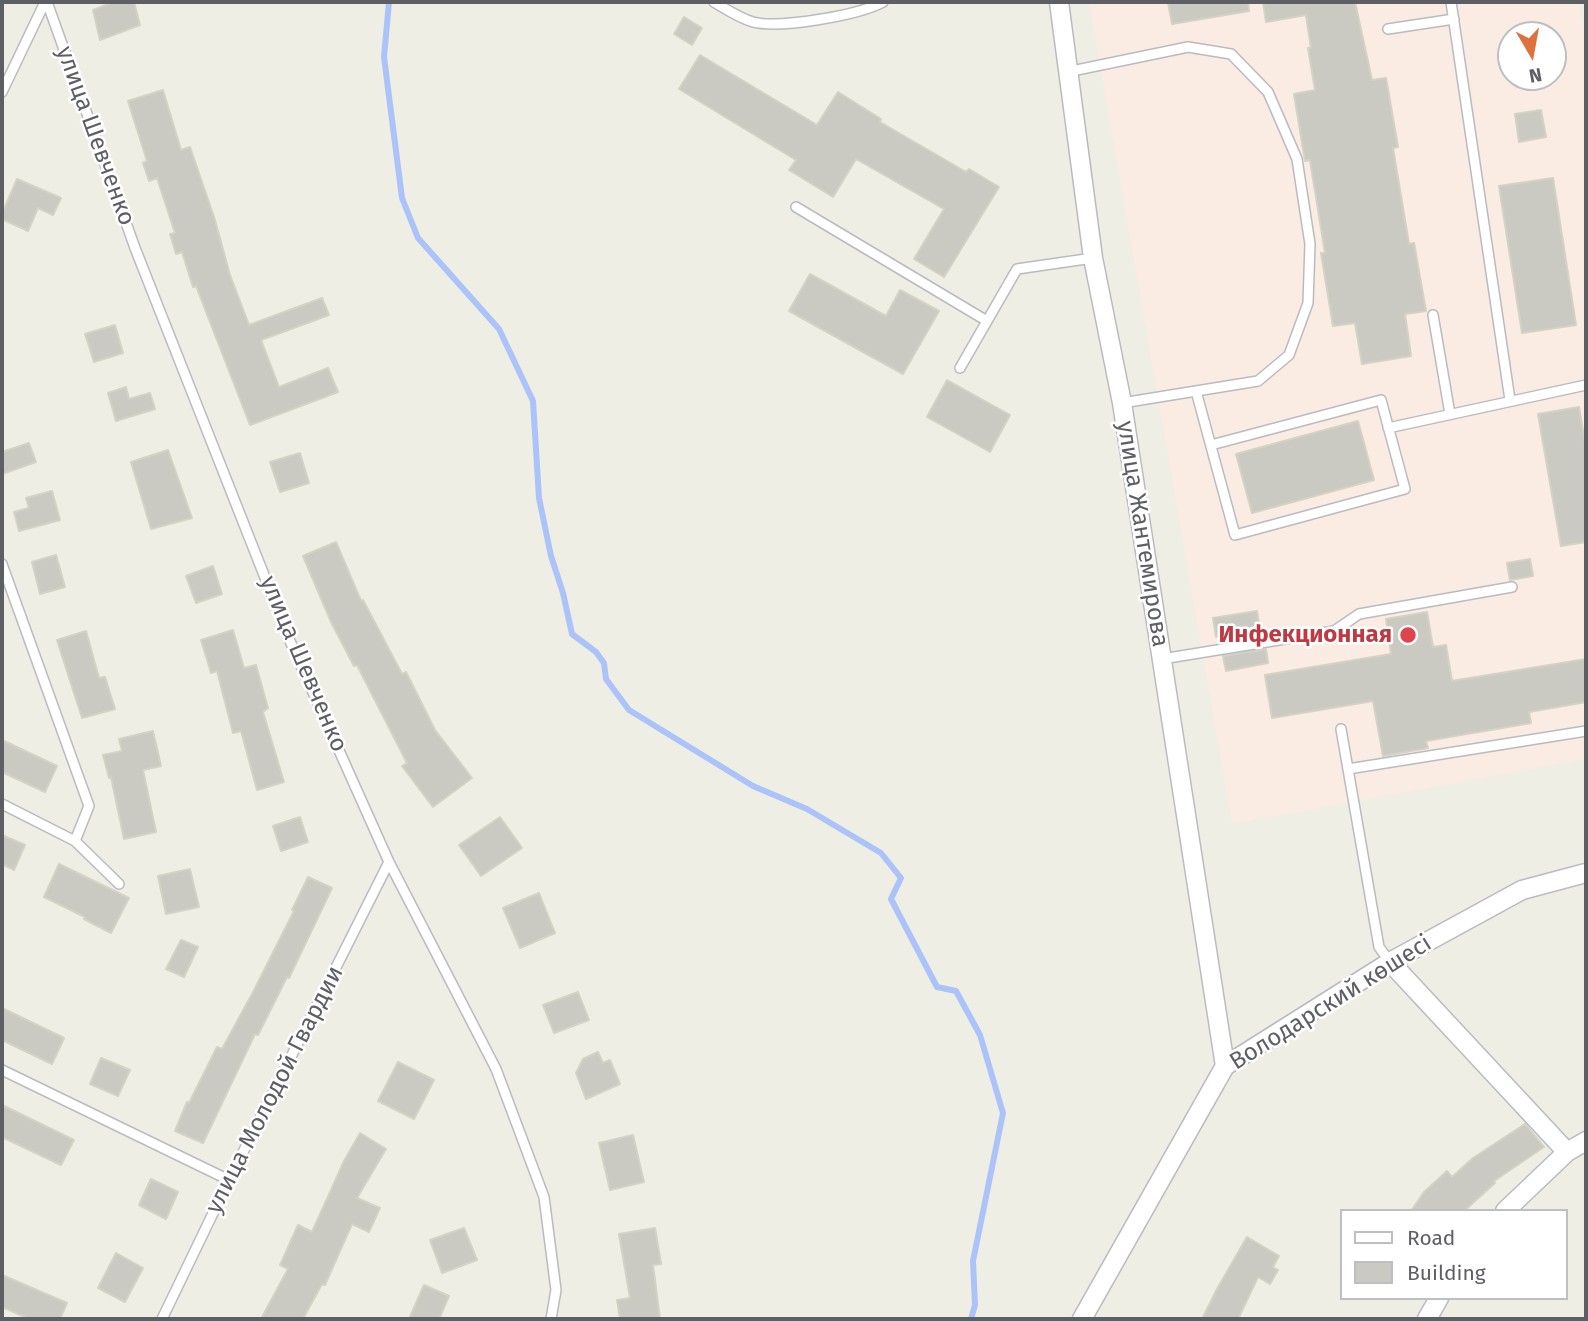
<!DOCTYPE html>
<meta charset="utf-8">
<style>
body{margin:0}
#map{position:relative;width:1588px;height:1321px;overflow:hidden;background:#eeeee5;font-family:"Fira Sans",sans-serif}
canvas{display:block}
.frame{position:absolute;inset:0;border:4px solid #5d5f65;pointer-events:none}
.legend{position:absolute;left:1340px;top:1209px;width:228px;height:91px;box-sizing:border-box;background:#fff;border:2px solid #bebfc1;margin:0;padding:9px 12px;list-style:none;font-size:21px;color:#5d5f65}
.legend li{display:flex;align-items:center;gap:14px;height:35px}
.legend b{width:35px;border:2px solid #bebfc1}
.north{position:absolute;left:1497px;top:21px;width:70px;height:70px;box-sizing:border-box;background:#fff;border:2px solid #bebfc1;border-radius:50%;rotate:170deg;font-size:19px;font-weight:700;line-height:28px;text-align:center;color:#5d5f65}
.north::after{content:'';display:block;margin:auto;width:24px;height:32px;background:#de713c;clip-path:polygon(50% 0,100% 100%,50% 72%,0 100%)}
</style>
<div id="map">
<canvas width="1588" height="1321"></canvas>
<div class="frame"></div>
<ul class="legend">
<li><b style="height:9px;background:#fff"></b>Road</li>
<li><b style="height:19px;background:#cac9c2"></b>Building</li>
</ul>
<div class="north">N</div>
</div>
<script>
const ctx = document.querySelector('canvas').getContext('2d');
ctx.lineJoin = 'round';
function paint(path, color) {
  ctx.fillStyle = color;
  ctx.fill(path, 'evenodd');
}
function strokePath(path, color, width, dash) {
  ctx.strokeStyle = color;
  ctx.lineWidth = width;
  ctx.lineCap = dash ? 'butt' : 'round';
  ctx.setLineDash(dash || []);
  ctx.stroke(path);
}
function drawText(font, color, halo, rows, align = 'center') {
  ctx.font = font + ' "Fira Sans",sans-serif';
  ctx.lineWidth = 5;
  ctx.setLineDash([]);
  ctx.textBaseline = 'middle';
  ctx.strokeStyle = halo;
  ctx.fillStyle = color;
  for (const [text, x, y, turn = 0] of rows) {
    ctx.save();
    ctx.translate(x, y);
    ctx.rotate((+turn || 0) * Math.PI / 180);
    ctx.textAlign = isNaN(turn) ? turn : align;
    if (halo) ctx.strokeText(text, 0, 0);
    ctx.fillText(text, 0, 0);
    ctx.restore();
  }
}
paint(new Path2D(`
 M 1089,2 L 1579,2 L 1586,42 L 1586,759 L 1232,824 ZM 1511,35 L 1553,35 L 1553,77 L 1511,77 Z`), '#faebe3');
strokePath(new Path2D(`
 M 389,2 L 384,57 L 402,198 L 418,238 L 499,329 L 533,401 L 539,498 L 551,556 L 563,593 L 572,634 L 596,652 L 604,663 L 606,679 L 629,710 L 753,786 L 807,809 L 881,853 L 901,878 L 891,899 L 937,987 L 956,991 L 980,1035 L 1003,1113 L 973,1261 L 975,1305 L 971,1319`), '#abc3f9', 6);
const building = new Path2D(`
 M 114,2 L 134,2 L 140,25 L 100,40 L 93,10 Z
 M 1168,2 L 1248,2 L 1249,11 L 1172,24 Z
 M 1263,2 L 1355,2 L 1372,80 L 1386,78 L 1398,147 L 1393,148 L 1409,244 L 1414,243 L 1426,311 L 1405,314 L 1411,356 L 1362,364 L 1355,323 L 1333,326 L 1321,253 L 1325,253 L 1310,160 L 1305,161 L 1294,94 L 1315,90 L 1308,48 L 1311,48 L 1306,15 L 1266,22 Z
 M 684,17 L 702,28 L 692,45 L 674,34 Z
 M 700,55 L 817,125 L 838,92 L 881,119 L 880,122 L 966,172 L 969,169 L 999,187 L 944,277 L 914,259 L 944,209 L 856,159 L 833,197 L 789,170 L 796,160 L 679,89 Z
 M 163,90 L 181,150 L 190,147 L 215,220 L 230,275 L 249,325 L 322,298 L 329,315 L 261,340 L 279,387 L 328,368 L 338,392 L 250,425 L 196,286 L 193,287 L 182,252 L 176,254 L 170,234 L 175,233 L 157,178 L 149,181 L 143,163 L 147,161 L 128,101 Z
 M 1541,110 L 1546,137 L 1519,142 L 1515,114 Z
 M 1553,178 L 1576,325 L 1522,333 L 1499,186 Z
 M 17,179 L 61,198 L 53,215 L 38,208 L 28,231 L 2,219 L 2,214 Z
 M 810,274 L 886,316 L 900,290 L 939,311 L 903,374 L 789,311 Z
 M 115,325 L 123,353 L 94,362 L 85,334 Z
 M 947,380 L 1010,415 L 990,452 L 927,417 Z
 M 126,387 L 129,399 L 150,393 L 155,409 L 116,421 L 108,393 Z
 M 1579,407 L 1586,449 L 1586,542 L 1561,546 L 1538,414 Z
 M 1358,421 L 1374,480 L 1252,513 L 1236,454 Z
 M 29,443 L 36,462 L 2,474 L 2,452 Z
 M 168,450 L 192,518 L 151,529 L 131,462 Z
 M 300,453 L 309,483 L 280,492 L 270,462 Z
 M 52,491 L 60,520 L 19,531 L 14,512 L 29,508 L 26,498 Z
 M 336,542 L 361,601 L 363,600 L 402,674 L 406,672 L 435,730 L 472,778 L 433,807 L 402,766 L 407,763 L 357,665 L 354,666 L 331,622 L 303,556 Z
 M 56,555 L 65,587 L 40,594 L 32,562 Z
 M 1530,559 L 1533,576 L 1510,580 L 1507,563 Z
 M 213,566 L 222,594 L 196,603 L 186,576 Z
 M 1257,611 L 1261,636 L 1221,642 L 1220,636 L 1216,637 L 1213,618 Z
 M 1427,612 L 1433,647 L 1446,645 L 1452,681 L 1586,659 L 1586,702 L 1529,712 L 1531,723 L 1426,741 L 1428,748 L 1383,756 L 1373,701 L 1272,718 L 1265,675 L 1391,654 L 1386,619 Z
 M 233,630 L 244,668 L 256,665 L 268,708 L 263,712 L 284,782 L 257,790 L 241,731 L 233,733 L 217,671 L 211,673 L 201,640 Z
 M 86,631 L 99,678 L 105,677 L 115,709 L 82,718 L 57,640 Z
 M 1266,649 L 1268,663 L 1226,671 L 1223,656 Z
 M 153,731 L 161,766 L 143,770 L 156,832 L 124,839 L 111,777 L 109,778 L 103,755 L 122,751 L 119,739 Z
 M 2,740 L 57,766 L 45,792 L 2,772 Z
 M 300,817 L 308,842 L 281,851 L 273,826 Z
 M 500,817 L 522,848 L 481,876 L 459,845 Z
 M 2,835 L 25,845 L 14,870 L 2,864 Z
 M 59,864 L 129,898 L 111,933 L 84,919 L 85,917 L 44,897 Z
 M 190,869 L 199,907 L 166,914 L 158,876 Z
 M 308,877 L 332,888 L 289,978 L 287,977 L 258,1035 L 255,1034 L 203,1143 L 175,1131 L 187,1102 L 189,1103 L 217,1047 L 222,1049 L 252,994 L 294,911 L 292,910 Z
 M 539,893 L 555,933 L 520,948 L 503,908 Z
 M 181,940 L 198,947 L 184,977 L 166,969 Z
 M 578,992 L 589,1020 L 554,1033 L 543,1005 Z
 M 2,1008 L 64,1038 L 52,1064 L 2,1040 Z
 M 598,1052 L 603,1063 L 610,1060 L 620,1084 L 586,1099 L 576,1073 L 583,1059 Z
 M 101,1058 L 130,1070 L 118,1096 L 90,1084 Z
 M 398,1062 L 434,1080 L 414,1119 L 378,1101 Z
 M 2,1105 L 74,1140 L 61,1165 L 2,1137 Z
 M 1525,1124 L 1544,1147 L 1494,1181 L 1495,1183 L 1464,1211 L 1411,1211 L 1424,1192 L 1447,1171 L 1452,1177 L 1473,1158 Z
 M 360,1133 L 386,1149 L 357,1198 L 380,1208 L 369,1232 L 352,1224 L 325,1285 L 322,1284 L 303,1319 L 261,1319 L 288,1269 L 280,1265 L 298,1225 L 312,1232 L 344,1161 Z
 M 633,1135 L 644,1182 L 610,1190 L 599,1143 Z
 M 151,1179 L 178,1192 L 166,1219 L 139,1205 Z
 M 464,1228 L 477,1260 L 442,1273 L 430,1240 Z
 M 655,1228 L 661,1264 L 653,1265 L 660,1319 L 620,1319 L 617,1300 L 630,1298 L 619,1234 Z
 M 1247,1237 L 1279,1256 L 1273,1267 L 1278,1270 L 1270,1284 L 1258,1277 L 1238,1319 L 1202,1319 L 1217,1289 Z
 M 116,1253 L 143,1268 L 125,1302 L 98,1288 Z
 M 2,1275 L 67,1303 L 60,1319 L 30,1319 L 2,1307 Z
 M 424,1285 L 449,1296 L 439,1319 L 409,1319 Z`);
paint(building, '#cac9c2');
strokePath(building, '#d3d2c4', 2);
const service = new Path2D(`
 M 47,2 L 135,248 L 290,641 L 389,862 L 496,1069 L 544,1197 L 556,1290 L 551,1319
 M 714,2 C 726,9 739,18 753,22 C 780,29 859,15 883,2
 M 1451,2 L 1510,400
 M 1388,29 L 1454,19
 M 1067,72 L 1188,47 L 1231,54 L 1268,92 L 1297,159 L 1310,244 L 1308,303 L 1289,355 L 1258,381 L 1122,403
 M 2,92 L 45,2
 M 796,207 L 987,321
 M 1433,315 L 1450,414
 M 960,368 L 1017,269 L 1093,258
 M 1196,391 L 1235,535 L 1405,489 L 1381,400 L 1211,445
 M 1388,428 L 1586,385
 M 2,564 L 89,806 L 75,841
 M 1162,659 L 1334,631 L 1359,614 L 1512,587
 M 1341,729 L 1379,947 L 1390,962
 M 1348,769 L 1586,731
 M 2,804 L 75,841 L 119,884
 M 2,1070 L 229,1180
 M 162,1319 L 229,1180 L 389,862`);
const minor = new Path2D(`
 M 1059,2 L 1093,258 L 1122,403 L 1225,1066
 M 1390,962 L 1567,1152
 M 1505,1211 L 1567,1152 L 1586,1141
 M 1082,1319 L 1225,1066 L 1390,962 L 1522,890 L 1586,873
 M 1427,1319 L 1439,1298`);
strokePath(service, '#babbc0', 12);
strokePath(minor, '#babbc0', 21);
strokePath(service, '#fff', 9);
strokePath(minor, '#fff', 18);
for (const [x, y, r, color] of [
 [1408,635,9,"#e0444e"]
]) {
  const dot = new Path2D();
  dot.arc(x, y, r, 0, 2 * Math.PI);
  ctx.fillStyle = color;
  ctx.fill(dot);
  strokePath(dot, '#fff', 2.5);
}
drawText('24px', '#5d5f65', '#fff', [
 ["улица Шевченко",95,136,70],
 ["улица Жантемирова",1142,534,81],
 ["улица Шевченко",303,664,67],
 ["Володарский көшесі",1331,1003,-32],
 ["улица Молодой Гвардии",275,1090,-63]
]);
drawText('bold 24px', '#be3a42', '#fff', [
 ["Инфекционная",1392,635]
], 'right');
</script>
